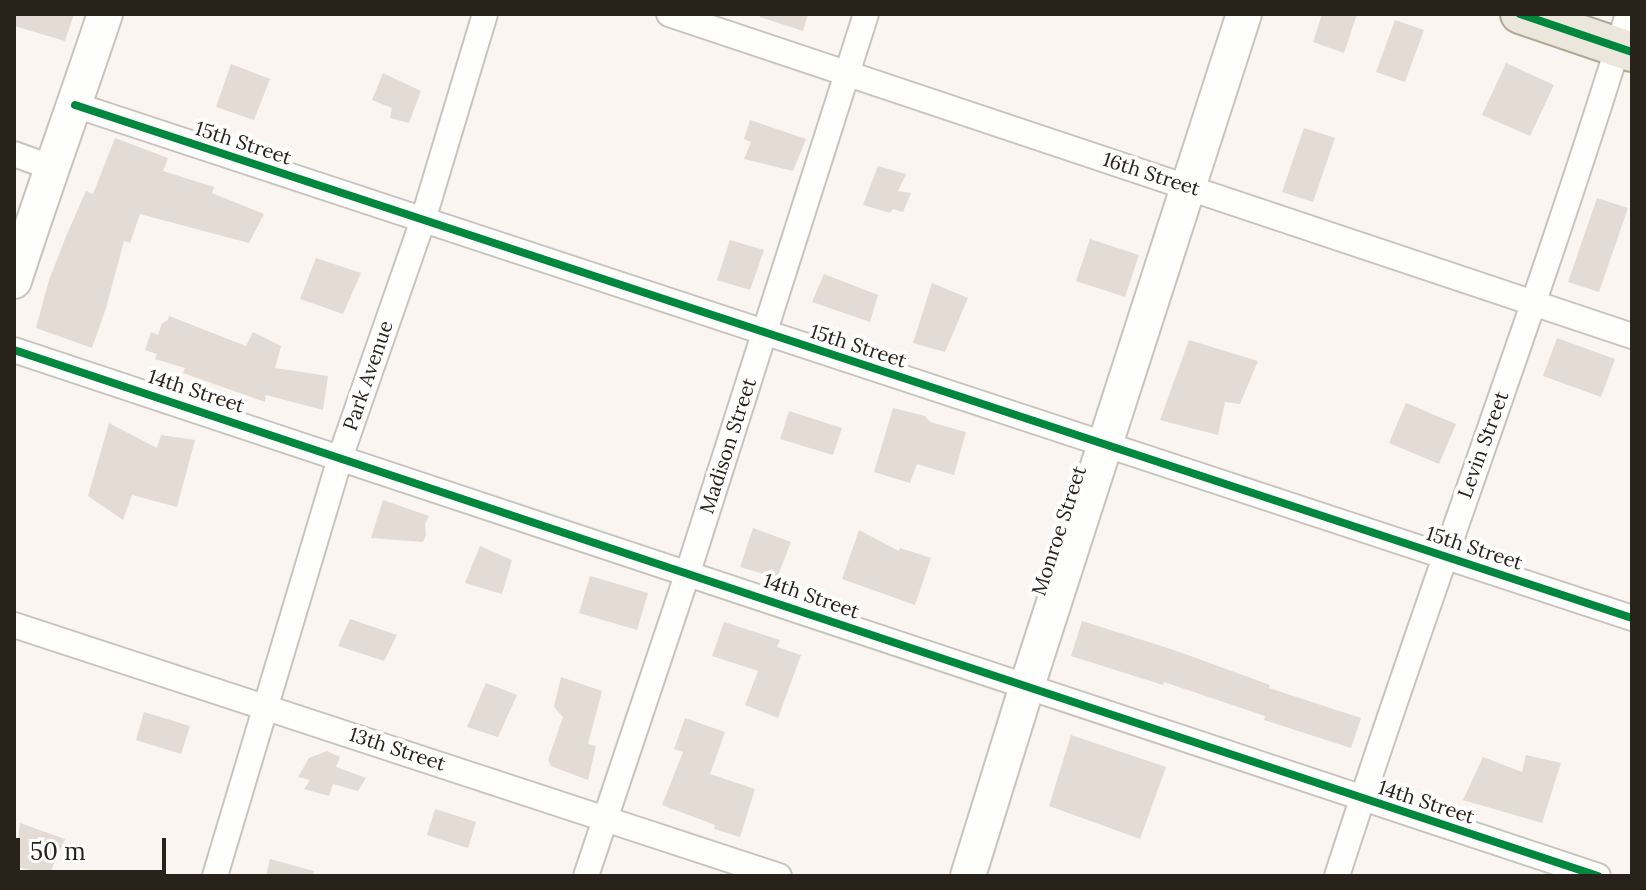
<!DOCTYPE html>
<style>
body{margin:0}
#map{position:relative;width:1646px;height:890px;overflow:hidden;background:#faf5f0;font-family:Lora,serif}
canvas{display:block}
.frame{position:absolute;inset:0;border:16px solid #29221b;pointer-events:none}
.scale{position:absolute;left:16px;top:838px;width:150px;height:36px;box-sizing:border-box;border:4px solid #29221b;border-top:0;padding-left:10px;font-size:24px;line-height:28px;white-space:nowrap;color:#29221b;-webkit-text-stroke:6px #fff;paint-order:stroke}
</style>
<div id="map">
<canvas width="1646" height="890"></canvas>
<div class="frame"></div>
<div class="scale">50 m</div>
</div>
<script>
const ctx = document.querySelector('canvas').getContext('2d');
ctx.lineJoin = 'round';
function paint(path, color) {
  ctx.fillStyle = color;
  ctx.fill(path, 'evenodd');
}
function strokePath(path, color, width, dash) {
  ctx.strokeStyle = color;
  ctx.lineWidth = width;
  ctx.lineCap = dash ? 'butt' : 'round';
  ctx.setLineDash(dash || []);
  ctx.stroke(path);
}
function drawText(font, color, halo, rows, align = 'center') {
  ctx.font = font + ' Lora,serif';
  ctx.lineWidth = 8;
  ctx.setLineDash([]);
  ctx.textBaseline = 'middle';
  ctx.strokeStyle = halo;
  ctx.fillStyle = color;
  for (const [text, x, y, turn = 0] of rows) {
    ctx.save();
    ctx.translate(x, y);
    ctx.rotate((+turn || 0) * Math.PI / 180);
    ctx.textAlign = isNaN(turn) ? turn : align;
    if (halo) ctx.strokeText(text, 0, 0);
    ctx.fillText(text, 0, 0);
    ctx.restore();
  }
}
paint(new Path2D(`
 M 14,14 L 74,14 L 65,41 L 14,26 Z
 M 760,14 L 808,14 L 803,31 L 760,17 Z
 M 1322,14 L 1357,14 L 1344,53 L 1313,42 Z
 M 1395,20 L 1424,30 L 1405,82 L 1376,72 Z
 M 1506,63 L 1554,85 L 1530,136 L 1482,115 Z
 M 231,64 L 270,79 L 254,120 L 216,107 Z
 M 383,73 L 421,91 L 409,123 L 390,118 L 392,108 L 372,100 Z
 M 750,120 L 806,139 L 793,171 L 744,159 L 751,142 L 744,139 Z
 M 1304,128 L 1335,138 L 1313,202 L 1282,192 Z
 M 115,138 L 168,158 L 163,171 L 214,187 L 212,193 L 264,214 L 249,243 L 140,214 L 130,243 L 124,241 L 106,308 L 92,348 L 36,328 L 49,280 L 67,234 L 86,191 L 93,194 Z
 M 878,166 L 906,174 L 898,191 L 911,193 L 903,212 L 893,209 L 890,213 L 863,205 Z
 M 1597,198 L 1628,208 L 1599,292 L 1568,282 Z
 M 1090,239 L 1139,255 L 1125,297 L 1076,281 Z
 M 730,240 L 764,250 L 750,290 L 717,280 Z
 M 316,258 L 361,273 L 343,314 L 300,299 Z
 M 824,274 L 878,295 L 870,322 L 812,302 Z
 M 932,283 L 968,298 L 945,352 L 913,343 Z
 M 169,316 L 246,346 L 253,332 L 281,346 L 275,368 L 328,376 L 323,410 L 266,395 L 265,402 L 183,373 L 185,368 L 155,359 L 157,354 L 145,350 L 151,332 L 158,335 L 162,323 L 168,320 Z
 M 1557,338 L 1615,359 L 1601,397 L 1543,376 Z
 M 1189,340 L 1258,361 L 1240,404 L 1225,402 L 1218,435 L 1160,420 Z
 M 1406,403 L 1456,424 L 1439,464 L 1389,443 Z
 M 893,408 L 925,416 L 930,422 L 966,432 L 954,475 L 917,464 L 910,483 L 874,472 Z
 M 789,411 L 842,428 L 833,455 L 780,439 Z
 M 109,423 L 157,448 L 161,435 L 195,440 L 177,507 L 132,495 L 123,520 L 88,496 Z
 M 383,500 L 429,516 L 425,524 L 426,535 L 423,542 L 371,538 Z
 M 753,528 L 791,542 L 777,578 L 740,567 Z
 M 859,530 L 899,551 L 900,548 L 931,558 L 915,605 L 842,579 Z
 M 480,546 L 512,560 L 502,594 L 465,583 Z
 M 590,576 L 648,593 L 637,630 L 579,613 Z
 M 350,619 L 397,635 L 384,661 L 338,646 Z
 M 1082,621 L 1174,650 L 1270,685 L 1269,688 L 1361,718 L 1351,748 L 1264,720 L 1265,716 L 1164,682 L 1163,685 L 1071,656 Z
 M 724,622 L 780,640 L 777,647 L 801,655 L 778,718 L 745,705 L 758,671 L 712,656 Z
 M 561,677 L 602,691 L 588,744 L 596,746 L 588,780 L 551,766 L 548,760 L 563,717 L 554,707 Z
 M 486,683 L 517,695 L 498,737 L 467,727 Z
 M 144,712 L 190,726 L 181,754 L 136,740 Z
 M 685,718 L 725,732 L 710,774 L 755,789 L 740,837 L 714,829 L 715,825 L 662,805 L 683,752 L 674,749 Z
 M 1071,735 L 1166,767 L 1140,839 L 1049,806 Z
 M 327,751 L 340,757 L 336,767 L 366,778 L 358,791 L 333,784 L 329,796 L 304,789 L 310,780 L 298,777 L 309,758 Z
 M 1526,755 L 1561,763 L 1542,823 L 1463,800 L 1483,757 L 1522,772 Z
 M 435,809 L 476,822 L 468,848 L 427,835 Z
 M 20,823 L 65,839 L 50,873 L 15,867 Z
 M 270,859 L 314,871 L 313,876 L 266,876 Z`), '#e4dbd4');
const street = new Path2D(`
 M 669,14 L 1632,336
 M 75,105 L 1632,618
 M 14,154 L 50,167
 M 14,350 C 543,521 1069,704 1598,876
 M 14,625 L 779,876
 M 215,876 L 341,455 L 423,220 L 485,14
 M 586,876 L 688,572 L 866,14
 M 1337,876 C 1430,587 1539,304 1628,14`);
const secondary = new Path2D(`
 M 14,281 C 43,191 75,104 105,14
 M 968,876 L 1027,686 L 1244,14`);
const primary = new Path2D(`
 M 1520,14 L 1632,52`);
strokePath(street, '#c9c3be', 28);
strokePath(secondary, '#c9c3be', 38);
strokePath(primary, '#b1a896', 42);
strokePath(street, '#fefefd', 24);
strokePath(secondary, '#fefefd', 34);
strokePath(primary, '#ece7dd', 38);
strokePath(new Path2D(`
 M 1520,14 L 1632,52
 M 75,105 L 1632,618
 M 14,350 C 543,521 1069,704 1598,876`), '#00873e', 8);
drawText('20px', '#29221b', '#fff', [
 ["15th Street",243,144,18],
 ["16th Street",1151,175,18],
 ["15th Street",858,347,18],
 ["Park Avenue",369,376,-71],
 ["14th Street",196,392,18],
 ["Levin Street",1484,445,-70],
 ["Madison Street",729,446,-72],
 ["Monroe Street",1060,531,-72],
 ["15th Street",1474,549,18],
 ["14th Street",811,597,19],
 ["13th Street",397,750,18],
 ["14th Street",1426,803,18]
]);
</script>
